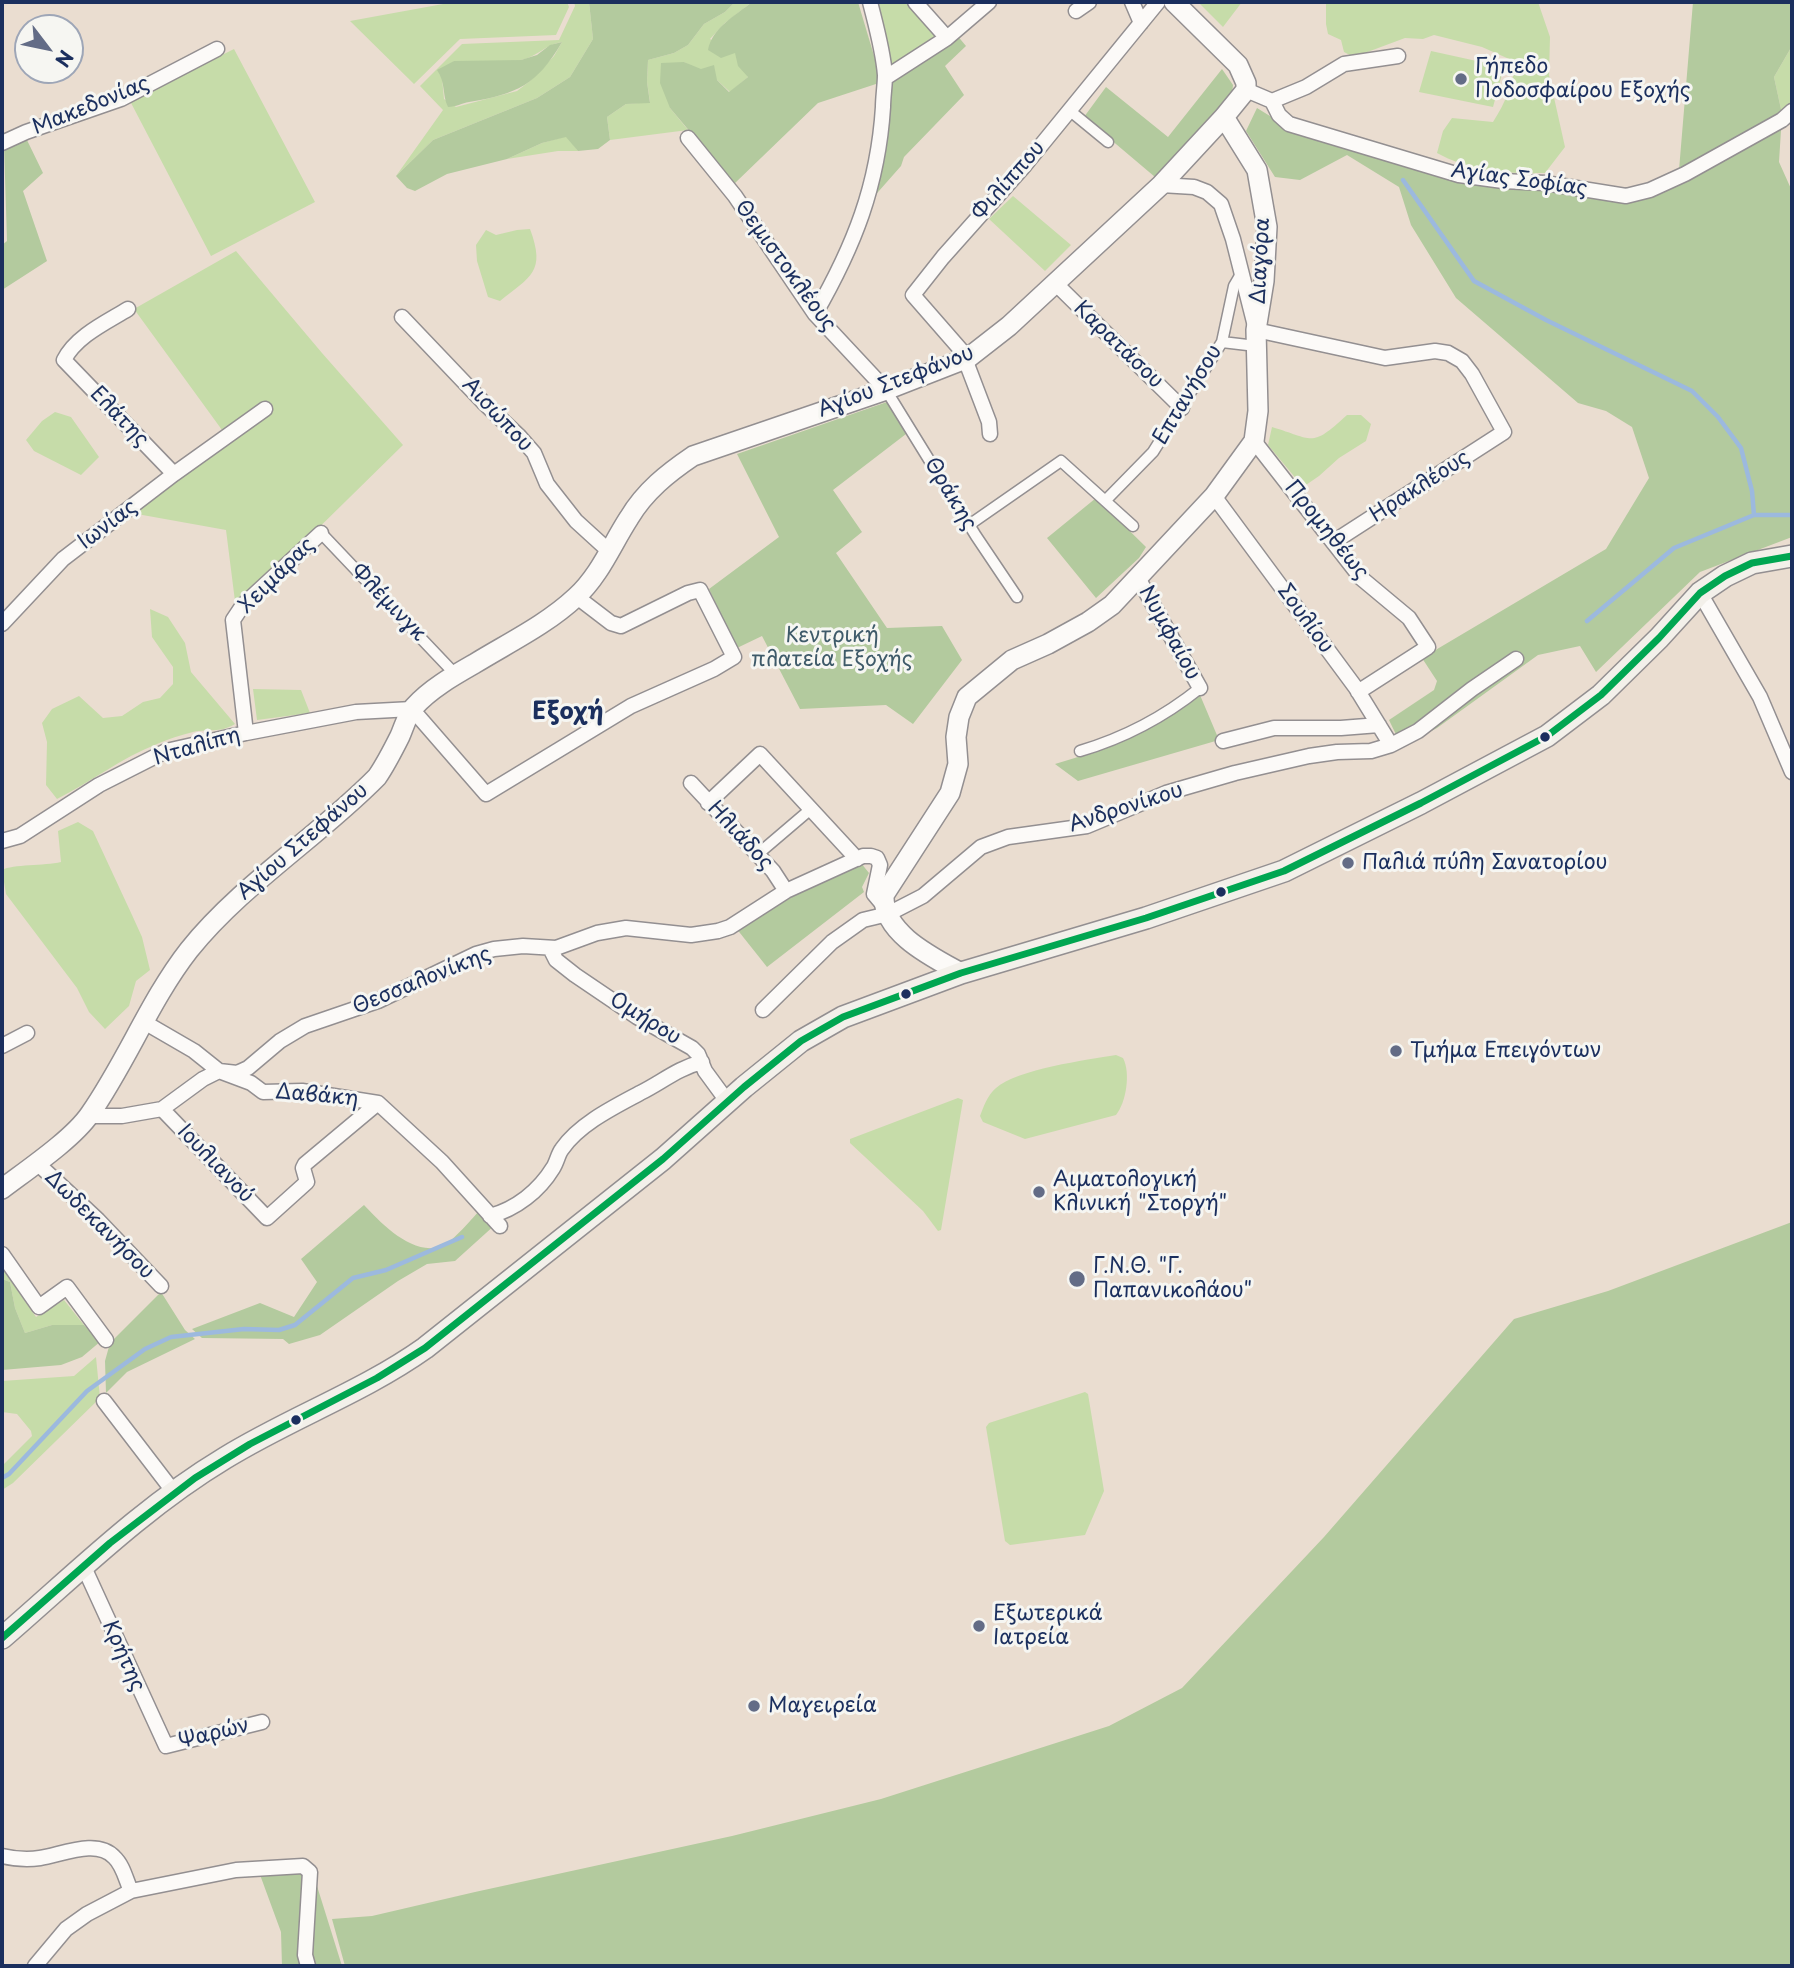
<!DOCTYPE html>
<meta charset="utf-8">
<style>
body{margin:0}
#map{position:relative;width:1794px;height:1968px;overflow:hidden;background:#eaddd0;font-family:"Playpen Sans",sans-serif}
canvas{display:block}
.frame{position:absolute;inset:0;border:4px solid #1b2f5e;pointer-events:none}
.north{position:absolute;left:14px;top:14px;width:70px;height:70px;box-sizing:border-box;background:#f6f6f2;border:2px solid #9ea6b7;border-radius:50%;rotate:122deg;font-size:19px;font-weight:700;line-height:28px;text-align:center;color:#1b2f5e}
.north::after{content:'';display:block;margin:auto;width:24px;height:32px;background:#636c86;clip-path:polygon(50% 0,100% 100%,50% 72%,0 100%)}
</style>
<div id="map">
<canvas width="1794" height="1968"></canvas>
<div class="frame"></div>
<div class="north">N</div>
</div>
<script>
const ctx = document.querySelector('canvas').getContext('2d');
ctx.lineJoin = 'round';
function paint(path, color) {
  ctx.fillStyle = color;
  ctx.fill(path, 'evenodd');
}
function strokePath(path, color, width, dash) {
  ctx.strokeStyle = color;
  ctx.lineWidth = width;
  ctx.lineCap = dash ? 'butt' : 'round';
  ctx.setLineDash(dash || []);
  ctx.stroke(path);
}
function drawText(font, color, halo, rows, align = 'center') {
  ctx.font = font + ' "Playpen Sans",sans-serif';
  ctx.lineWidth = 6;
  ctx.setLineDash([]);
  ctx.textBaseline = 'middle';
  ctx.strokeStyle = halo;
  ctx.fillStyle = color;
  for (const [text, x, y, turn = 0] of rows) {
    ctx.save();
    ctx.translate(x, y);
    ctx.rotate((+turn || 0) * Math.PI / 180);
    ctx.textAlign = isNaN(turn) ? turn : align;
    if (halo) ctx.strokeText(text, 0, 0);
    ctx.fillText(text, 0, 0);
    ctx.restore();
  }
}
paint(new Path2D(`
 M 454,2 L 567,2 L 569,7 L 556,35 L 460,39 L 414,84 L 350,21 Z
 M 574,2 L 589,2 L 593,39 L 570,77 L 537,98 L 433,140 L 396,176 L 443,110 L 420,86 L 462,44 L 559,40 L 575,6 ZM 562,42 L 554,56 L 530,81 L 517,91 L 456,107 L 444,99 L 442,78 L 454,61 C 476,61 500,64 521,60 C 537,57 546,44 562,42 Z
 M 735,2 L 752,2 L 725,23 L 710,39 L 735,52 L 748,77 L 730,92 L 717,80 L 684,62 L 670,108 L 688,130 L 610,140 L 607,117 L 626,104 L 650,102 L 647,82 L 648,60 L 674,53 L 688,45 L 704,24 L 725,12 Z
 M 890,2 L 910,2 L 943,39 L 888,73 L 879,3 Z
 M 1198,2 L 1242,2 L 1223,27 Z
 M 1326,2 L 1538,2 L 1550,37 L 1549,75 L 1565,147 L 1545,173 C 1509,174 1469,171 1437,153 L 1443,131 L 1452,118 L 1493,122 C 1506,102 1512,85 1516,62 L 1482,47 L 1434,35 L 1423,39 L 1405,38 L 1354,57 L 1344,52 L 1341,40 L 1328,34 L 1326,24 Z
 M 1792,46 L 1792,106 L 1782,114 L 1774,77 Z
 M 234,49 L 315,202 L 211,256 L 130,101 Z
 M 1431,51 L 1504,67 L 1493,107 L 1419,92 Z
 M 567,136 L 578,151 L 558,151 L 507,159 L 542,143 Z
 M 1013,196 L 1071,245 L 1045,271 L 989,219 Z
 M 530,229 C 546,272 531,276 500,301 L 488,297 L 477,261 L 476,245 L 486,230 L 496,235 L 517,230 Z
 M 236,251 L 322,353 L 403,445 L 236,609 L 226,530 L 137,514 L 135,509 L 230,441 L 134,309 Z
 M 55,412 L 71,417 L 99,457 L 81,475 L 34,451 L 26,440 L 42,421 Z
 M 1347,415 L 1361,415 L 1371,424 L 1366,441 L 1339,458 L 1319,476 L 1303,487 L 1268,445 L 1272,427 C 1315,440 1311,448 1347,415 Z
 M 150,609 L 168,617 L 185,643 L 191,672 L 235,724 C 218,734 210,728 193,732 C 181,735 168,739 157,744 C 121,758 91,782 57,799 L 46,785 L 47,742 L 42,723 L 52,709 L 79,696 L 103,718 L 122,716 L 143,702 L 160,698 L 173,684 L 173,667 L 152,637 Z
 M 253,689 L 301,690 L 310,713 L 257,720 Z
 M 78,822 L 93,831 L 132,915 L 142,937 L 150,970 L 136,981 L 129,1006 L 105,1029 L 89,1012 L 77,988 L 6,894 L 2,870 C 13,864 44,866 61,862 L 58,831 Z
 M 1116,1055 L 1123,1058 C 1131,1073 1126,1103 1116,1115 L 1025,1139 L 983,1122 L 980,1116 C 984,1106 987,1096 996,1088 C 1018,1069 1086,1060 1116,1055 Z
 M 958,1098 L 963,1100 L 941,1230 L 938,1231 L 923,1211 L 850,1143 L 850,1139 Z
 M 2,1268 L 36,1317 L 64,1300 L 84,1325 L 52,1325 L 25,1333 L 15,1308 L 10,1282 L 2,1279 Z
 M 96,1357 L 100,1398 L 13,1483 L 2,1490 L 2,1466 L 32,1436 L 31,1431 L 17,1414 L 2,1412 L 2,1381 L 74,1376 Z
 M 1085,1392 L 1088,1394 L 1104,1491 L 1085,1535 L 1010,1545 L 1005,1541 L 986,1427 L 989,1423 Z`), '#c6dca9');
paint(new Path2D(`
 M 589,2 L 735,2 L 725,12 L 704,24 L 688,45 L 674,53 L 648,60 L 647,82 L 650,103 L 626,104 L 607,117 L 610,140 L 598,149 L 578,151 L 566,137 L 542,143 L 507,159 L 447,174 L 415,191 L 407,188 L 396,176 L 433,140 L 537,98 L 570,77 L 593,39 Z
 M 752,2 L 858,2 L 875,59 L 879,83 L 818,103 L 734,184 L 670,108 L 660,83 L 661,63 L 684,62 L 701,69 L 714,65 L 717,80 L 729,92 L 748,77 L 738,66 L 735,53 L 721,58 L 708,50 C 712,28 736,15 752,2 Z
 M 1693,2 L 1792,2 L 1792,46 L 1774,77 L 1782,114 L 1779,162 L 1792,191 L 1792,537 L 1700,572 L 1596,672 L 1580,646 L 1538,655 L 1437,728 L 1402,747 L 1389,720 L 1434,690 L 1437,681 L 1422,658 L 1606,549 L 1649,478 L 1632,427 L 1606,411 L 1578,403 L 1456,298 L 1411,225 L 1399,187 L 1347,155 L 1300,180 L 1275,177 L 1246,131 L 1257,108 L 1286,126 L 1460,179 L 1600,195 L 1678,182 Z
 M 956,34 L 966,46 L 945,66 L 964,95 L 904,157 L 901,166 L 871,200 L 888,78 Z
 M 562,42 C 537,85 517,94 469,102 C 462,103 456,107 448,107 C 442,95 446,83 437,70 L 454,61 L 521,60 L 537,55 L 550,45 Z
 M 1222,69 L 1233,85 L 1232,94 L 1155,177 L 1084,117 L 1106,87 L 1168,137 Z
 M 25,136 L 43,173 L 23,191 L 47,261 L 2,290 L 2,245 L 7,241 L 4,145 Z
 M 887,402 L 906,434 L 833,490 L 862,532 L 836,553 L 887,628 L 942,626 L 962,660 L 913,724 L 886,705 L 800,709 L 762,636 L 737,648 L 709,589 L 779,537 L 737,454 Z
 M 1096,498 L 1146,547 L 1139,558 L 1096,598 L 1047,538 Z
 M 1200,695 L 1219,740 L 1078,781 L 1055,764 C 1109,748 1154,730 1200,695 Z
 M 861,863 L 869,873 L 862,887 L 864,892 L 767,967 L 736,928 L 794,896 Z
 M 364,1205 C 381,1223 413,1257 442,1246 C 453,1242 473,1217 482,1208 L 496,1224 L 455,1261 L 427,1264 L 398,1281 L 320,1335 L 289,1344 L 283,1339 L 202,1338 L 192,1329 L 260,1303 L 294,1317 L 317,1282 L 301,1259 Z
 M 1792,1222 L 1792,1966 L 345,1966 L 332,1919 L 372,1916 L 475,1892 L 732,1836 L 881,1799 L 1109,1726 L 1182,1688 L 1324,1537 L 1514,1319 L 1608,1291 Z
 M 2,1279 L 10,1282 L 15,1308 L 25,1333 L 52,1325 L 84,1325 L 101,1341 L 82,1357 L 61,1365 L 2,1370 Z
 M 161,1292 L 185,1330 L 195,1339 L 127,1372 L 106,1393 L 105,1361 L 110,1343 Z
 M 304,1871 L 303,1966 L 282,1966 L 281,1932 L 259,1872 Z
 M 317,1886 L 342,1966 L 312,1966 L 309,1955 L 314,1888 Z`), '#b3ca9e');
strokePath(new Path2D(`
 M 1403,180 L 1474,281 L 1546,320 L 1692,391 L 1718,417 L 1741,448 L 1752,491 L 1754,515
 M 1587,621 L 1674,548 L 1754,515 L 1792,515
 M 2,1478 L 9,1474 L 87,1391 L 145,1349 L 171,1337 L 244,1329 L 279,1330 L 295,1325 L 353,1278 L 386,1270 L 462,1237`), '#9cb9de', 4.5);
const pedestrian = new Path2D(`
 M 1069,110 L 1108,142
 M 1222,342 L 1256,346
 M 886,390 L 976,536 L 1017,597
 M 1106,500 L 1153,452 L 1222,342 L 1234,286 L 1241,274
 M 969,525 L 1061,461 L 1133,526
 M 321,533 L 455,674
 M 1080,751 C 1124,738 1164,717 1200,688
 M 758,854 L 812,808`);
const minor = new Path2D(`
 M 915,2 L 947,38 L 989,2
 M 1132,2 L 1141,23
 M 1076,11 L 1089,2
 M 885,78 L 947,38
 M 1246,90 L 1272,101 L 1279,115 L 1289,124 L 1459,175 L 1503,181 L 1545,183 L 1626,196 L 1650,190 L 1685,174 L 1782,120 L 1792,111
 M 1272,101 L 1306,87 L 1344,64 L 1398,56
 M 688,138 L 735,196 L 815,314 L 886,390
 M 2,143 L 26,132 L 121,99 L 217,49
 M 1161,185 L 1194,187 L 1207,192 L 1221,204 L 1233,239 L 1256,330 L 1385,358 L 1435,351 L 1448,353 L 1462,361 L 1472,374 L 1504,432 L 1335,541
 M 1054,282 L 1182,408
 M 128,309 C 107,322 76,336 64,360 L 174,474
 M 815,314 C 854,246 878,186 883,107 C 883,97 885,85 885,75 C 883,50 876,26 870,2
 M 402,317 L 483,402 L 520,437 L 534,453 L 547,484 L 576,521 L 610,552
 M 968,358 L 913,295 L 943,257 L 1025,165 L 1158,2
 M 965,359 L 989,422 L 990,434
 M 1254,441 L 1361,578 L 1409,618 L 1428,647 L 1358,692
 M 1214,496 L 1356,688 L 1391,745
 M 1138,578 L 1200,688
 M 1700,593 L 1760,697 L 1792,772
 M 2,624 L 63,559 L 174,474 L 265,409
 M 246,733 L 233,620 L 243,605 L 321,533
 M 1223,741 L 1274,728 L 1341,728 L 1379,725
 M 691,783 L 773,871 L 786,891
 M 708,803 L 760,754 L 857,859
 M 2,841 L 20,836 L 99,785 L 166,751 L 246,733 L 356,712 L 412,709 L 486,794 L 631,706 L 714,669 L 734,657 L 700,590 L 688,593 L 621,626 L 611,623 L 577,597
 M 550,948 L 556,960 L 575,975 L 637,1017 L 692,1048 L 698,1054 L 705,1071 L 727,1101
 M 763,1010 L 832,942 L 863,920 L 888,914 L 923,896 L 981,847 L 1008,837 L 1087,826 L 1166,793 L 1235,773 L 1309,756 L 1337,752 L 1371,751 L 1391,745 L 1418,731 L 1472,689 L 1516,659
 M 144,1022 L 194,1051 L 219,1071 L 251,1083 L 263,1092 L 302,1091 L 378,1103 L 442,1162 L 500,1226
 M 2,1046 L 27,1033
 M 162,1109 L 267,1218 L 307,1182 L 303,1168 L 305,1164 L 378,1103
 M 89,1116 L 122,1116 L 162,1109 L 203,1079 L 219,1071 L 237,1073 L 248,1068 L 280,1041 L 305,1026 L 378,1001 L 476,954 L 494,949 L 523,946 L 556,948 L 597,933 L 626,928 L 691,935 L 718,931 L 730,927 L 786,891 L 863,856 L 871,856 L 877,858 L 880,865 L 874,894 L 884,906
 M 37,1163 L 98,1220 L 161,1286
 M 490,1216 C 516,1209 539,1191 553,1168 C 557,1162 558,1154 562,1149 C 579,1124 614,1107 640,1093 C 662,1082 678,1068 702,1062
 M 2,1254 L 39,1307 L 67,1287 L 106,1340
 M 104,1401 L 173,1491
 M 83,1565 L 166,1746 L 262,1722
 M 2,1856 C 15,1859 27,1860 40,1858 C 61,1855 97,1838 114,1857 C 123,1865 126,1880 131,1891
 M 35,1966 L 66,1929 L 87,1914 L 131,1891 L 236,1870 L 303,1866 L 310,1872 L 305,1955 L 308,1966`);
const tertiary = new Path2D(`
 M 961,973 C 932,957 882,933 884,895 L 950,793 L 958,764 L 956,737 L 959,717 L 967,697 L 1012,660 L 1048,644 L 1088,622 L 1112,605 L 1214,496 L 1254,441 L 1258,411 L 1256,330 L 1264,281 L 1267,227 L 1257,170 L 1224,117
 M 2,1189 C 27,1170 73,1139 90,1114 C 127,1061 150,1000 189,950 C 241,885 318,837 377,777 C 386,764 393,750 400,736 C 404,727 407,715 414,707 C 430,689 453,676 474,664 C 508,643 546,625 576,597 C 600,575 612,544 629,518 C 645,491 668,473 693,456 L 886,390 L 968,358 L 1009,326 L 1161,185 L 1224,117 L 1246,90 L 1246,83 L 1238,65 L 1174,2`);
const secondary = new Path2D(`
 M 2,1638 C 75,1575 142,1508 225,1458 C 290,1418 363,1392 425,1348 L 663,1159 L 744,1087 L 801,1041 L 843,1017 L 961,973 L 1146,918 L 1284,871 L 1421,803 L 1547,736 L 1601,695 L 1659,638 L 1700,593 L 1725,576 L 1752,563 L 1792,556`);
strokePath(pedestrian, '#938f91', 13);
strokePath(minor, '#938f91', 17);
strokePath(tertiary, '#938f91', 22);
strokePath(secondary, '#938f91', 24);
strokePath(pedestrian, '#fcfaf8', 10);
strokePath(minor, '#fcfaf8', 14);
strokePath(tertiary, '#fcfaf8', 19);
strokePath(secondary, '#f3f0ea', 21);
strokePath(new Path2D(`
 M 2,1638 L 110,1543 L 195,1478 L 250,1444 L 377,1378 L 425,1348 L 663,1159 L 744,1087 L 801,1041 L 843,1017 L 961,973 L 1146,918 L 1284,871 L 1421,803 L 1547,736 L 1601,695 L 1659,638 L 1700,593 L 1725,576 L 1752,563 L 1792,556`), '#00a651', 7);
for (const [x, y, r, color] of [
 [1461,79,7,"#636c86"],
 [1545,737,6,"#1b2f5e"],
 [1348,863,7,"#636c86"],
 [1221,892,6,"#1b2f5e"],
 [906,994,6,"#1b2f5e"],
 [1396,1051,7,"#636c86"],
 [1039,1192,7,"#636c86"],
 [1077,1279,9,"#636c86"],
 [296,1420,6,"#1b2f5e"],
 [979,1626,7,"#636c86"],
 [754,1706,7,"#636c86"]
]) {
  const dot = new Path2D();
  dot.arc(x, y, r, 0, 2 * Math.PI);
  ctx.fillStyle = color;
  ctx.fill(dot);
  strokePath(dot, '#f6f6f2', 2.5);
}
drawText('21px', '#1b2f5e', '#f6f6f2', [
 ["Γήπεδο",1475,67],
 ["Ποδοσφαίρου Εξοχής",1475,91],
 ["Παλιά πύλη Σανατορίου",1362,863],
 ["Τμήμα Επειγόντων",1410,1051],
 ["Αιματολογική",1053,1180],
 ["Κλινική \"Στοργή\"",1053,1204],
 ["Γ.Ν.Θ. \"Γ.",1093,1267],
 ["Παπανικολάου\"",1093,1291],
 ["Εξωτερικά",993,1614],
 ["Ιατρεία",993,1638],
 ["Μαγειρεία",768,1706]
], 'left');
drawText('21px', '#1b2f5e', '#f6f6f2', [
 ["Μακεδονίας",91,106,-22],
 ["Αγίας Σοφίας",1519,180,8],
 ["Φιλίππου",1009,181,-49],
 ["Διαγόρα",1261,261,-87],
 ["Θεμιστοκλέους",785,266,54],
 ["Καρατάσου",1118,345,44],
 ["Αγίου Στεφάνου",896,382,-21],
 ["Επτανήσου",1188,395,-59],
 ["Αισώπου",497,415,47],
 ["Ελάτης",119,417,46],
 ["Ηρακλέους",1420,487,-33],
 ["Θράκης",950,494,59],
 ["Ιωνίας",108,525,-37],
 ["Προμηθέως",1326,530,51],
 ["Χειμάρας",277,576,-45],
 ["Φλέμινγκ",388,603,46],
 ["Σουλίου",1305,619,54],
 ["Νυμφαίου",1169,633,61],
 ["Νταλίπη",197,747,-16],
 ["Ανδρονίκου",1126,808,-18],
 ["Ηλιάδος",740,836,47],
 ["Αγίου Στεφάνου",303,842,-41],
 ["Θεσσαλονίκης",422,981,-22],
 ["Ομήρου",645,1019,32],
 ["Δαβάκη",317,1096,5],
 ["Ιουλιανού",215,1164,46],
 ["Δωδεκανήσου",99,1225,45],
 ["Κρήτης",123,1656,66],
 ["Ψαρών",214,1734,-14]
]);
drawText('21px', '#3e5a69', '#f6f6f2', [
 ["Κεντρική",832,636],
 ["πλατεία Εξοχής",832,660]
]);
drawText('bold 24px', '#1b2f5e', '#f6f6f2', [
 ["Εξοχή",568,712]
]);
</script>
